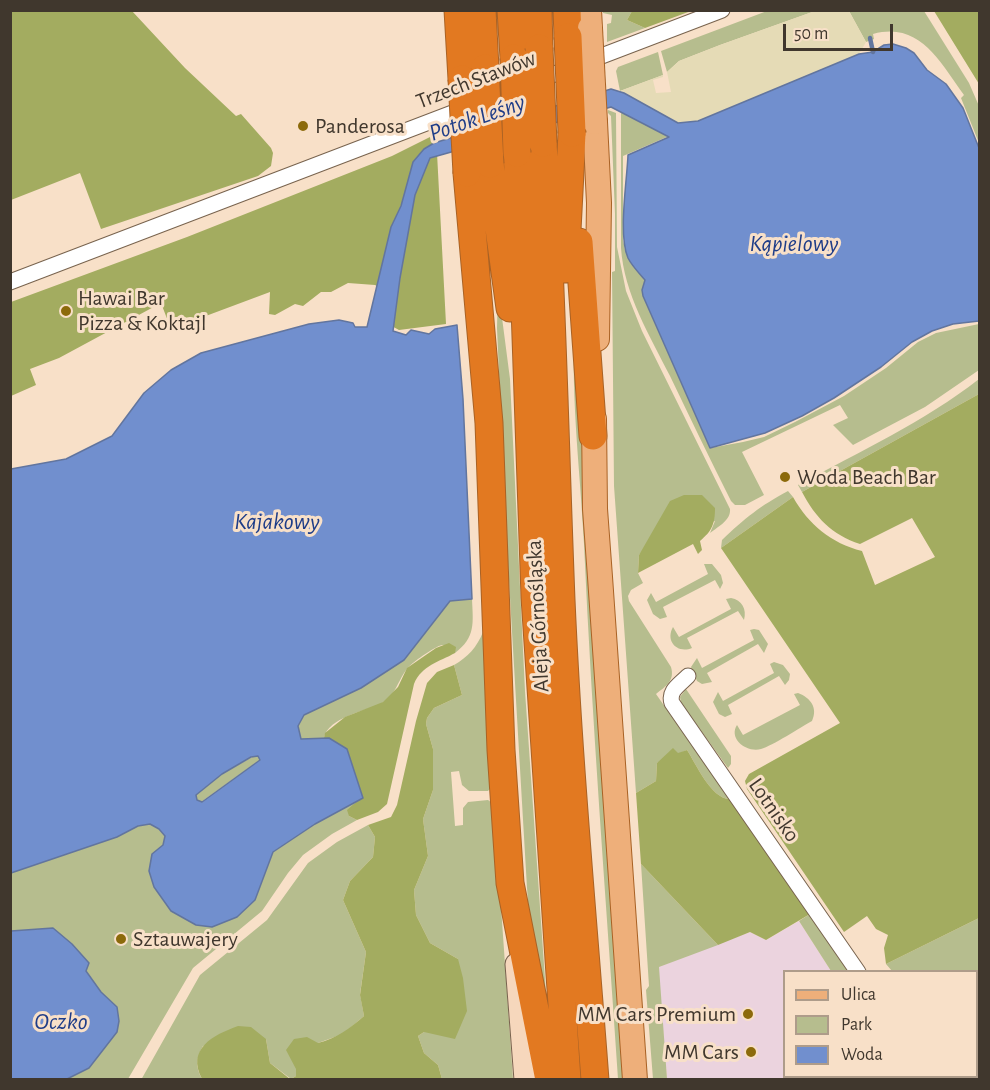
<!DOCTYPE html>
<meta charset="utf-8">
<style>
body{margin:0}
#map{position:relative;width:990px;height:1090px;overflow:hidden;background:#f8e0c8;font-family:"Alegreya Sans",sans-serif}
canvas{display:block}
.frame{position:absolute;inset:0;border:12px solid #40372d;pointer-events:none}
.legend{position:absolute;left:783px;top:970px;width:195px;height:108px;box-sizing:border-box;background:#f8e0c8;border:2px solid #ae9c8a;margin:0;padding:8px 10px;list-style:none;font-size:18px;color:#40372d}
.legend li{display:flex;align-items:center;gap:12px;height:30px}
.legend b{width:30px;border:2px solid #ae9c8a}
.scale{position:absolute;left:783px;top:24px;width:110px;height:27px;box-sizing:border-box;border:3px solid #40372d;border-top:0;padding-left:8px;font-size:18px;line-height:21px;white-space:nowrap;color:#40372d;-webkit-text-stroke:4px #f8e0c8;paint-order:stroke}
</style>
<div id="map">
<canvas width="990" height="1090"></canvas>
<div class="frame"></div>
<ul class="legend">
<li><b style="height:8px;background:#eeaf7a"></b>Ulica</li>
<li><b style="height:16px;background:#b6bd8e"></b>Park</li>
<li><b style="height:16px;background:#718fce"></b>Woda</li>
</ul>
<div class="scale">50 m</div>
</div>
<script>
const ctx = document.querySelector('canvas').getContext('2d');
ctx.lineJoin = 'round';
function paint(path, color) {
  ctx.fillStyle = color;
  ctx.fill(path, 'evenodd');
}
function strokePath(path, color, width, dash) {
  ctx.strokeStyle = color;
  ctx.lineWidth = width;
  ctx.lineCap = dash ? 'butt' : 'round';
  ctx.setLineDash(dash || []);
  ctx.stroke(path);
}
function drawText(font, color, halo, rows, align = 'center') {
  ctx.font = font + ' "Alegreya Sans",sans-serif';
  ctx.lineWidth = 6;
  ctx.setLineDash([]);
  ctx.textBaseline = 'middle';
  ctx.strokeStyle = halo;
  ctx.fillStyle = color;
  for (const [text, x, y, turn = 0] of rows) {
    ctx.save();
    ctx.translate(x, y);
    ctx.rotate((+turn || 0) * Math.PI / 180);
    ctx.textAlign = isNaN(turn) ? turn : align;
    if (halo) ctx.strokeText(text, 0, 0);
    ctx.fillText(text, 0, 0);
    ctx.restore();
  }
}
paint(new Path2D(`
 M 799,921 L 831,971 L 784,972 L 784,1076 L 909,1076 L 911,1079 L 667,1079 L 658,967 L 750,932 L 766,940 Z`), '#ebd3de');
paint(new Path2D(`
 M 603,11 L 632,11 L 627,20 L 645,28 L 607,42 L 607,24 L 611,23 L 612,15 L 603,13 Z
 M 767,11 L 815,11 L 720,45 L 679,61 L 667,72 L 661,51 Z
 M 849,11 L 924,11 L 969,83 L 979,106 L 979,143 L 961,98 L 964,95 C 940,62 920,21 873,34 L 874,39 L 866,42 Z
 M 658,52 L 663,75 L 620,91 L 616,71 L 618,67 Z
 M 608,110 L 616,113 L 617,247 L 626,291 L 642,331 L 730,509 C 731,520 719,526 710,533 L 715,521 L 647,545 L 639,555 L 638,573 L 643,583 L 631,590 L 628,596 L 629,601 L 671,667 C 675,681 666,686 656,694 L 729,799 C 711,798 696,764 687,750 L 657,763 L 656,781 L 636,793 L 614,486 L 612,272 L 615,271 L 615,214 L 611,116 L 608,113 Z
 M 621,113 L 630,115 L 669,136 L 623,156 L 623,240 L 625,250 L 645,280 L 642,290 L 643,296 L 710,448 L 743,442 L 764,437 L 795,422 L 844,396 L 886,368 L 918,342 L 936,333 L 979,324 L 979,370 L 925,407 L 853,445 L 833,425 L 848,418 L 840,405 L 742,452 L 764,495 L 745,505 L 735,505 L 731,501 C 710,459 690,418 670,376 C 650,336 624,294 621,248 Z
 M 498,287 L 510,379 L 525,691 L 549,1037 L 530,928 L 527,888 L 505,512 L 497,328 Z
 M 576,308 L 626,1079 L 618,1079 C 606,901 592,723 584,544 C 580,465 569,386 576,308 Z
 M 979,379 L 979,394 L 802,492 L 798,485 C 859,452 924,422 979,379 Z
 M 788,491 L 793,497 L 721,548 L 722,540 C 745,518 760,506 788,491 Z
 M 704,564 L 712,564 L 721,575 L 723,583 L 720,589 L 715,580 L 663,607 L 667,617 L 660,619 L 653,614 L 647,600 L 651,593 L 656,602 L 708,574 Z
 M 731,598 C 742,600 747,609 744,620 L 738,611 L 687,638 L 692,648 C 677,654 665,641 673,627 L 679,637 L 731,609 L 726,599 Z
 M 472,599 C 473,623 476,637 455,653 L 455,647 C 451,646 446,645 442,645 C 434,647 411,663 407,669 C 398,680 396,695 382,703 C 367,711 328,717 324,738 L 301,739 L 298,726 L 304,715 L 361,688 L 404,660 L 450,601 Z
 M 754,629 L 759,630 L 768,644 L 764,653 L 758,644 L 707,673 L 712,682 L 702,684 L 697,681 L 691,667 L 697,658 L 702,668 L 754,640 L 750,630 Z
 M 483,632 L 487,722 L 495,783 L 488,791 L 469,791 L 462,785 L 459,771 L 451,772 L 455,826 L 463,825 L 463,808 L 468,802 L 488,800 L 497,807 L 498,864 L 513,1079 L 442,1079 L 438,1065 L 424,1053 L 418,1036 L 424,1032 L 458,959 L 430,943 L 416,915 L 414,890 L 428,856 L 423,819 L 433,790 L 433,749 L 426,724 L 427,718 L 434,708 L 462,695 L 454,665 C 468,657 477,647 483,632 Z
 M 774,662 L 783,665 L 790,674 L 789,680 L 785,685 L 779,676 L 728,705 L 732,714 L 725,717 L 719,714 L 713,702 L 718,692 L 723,701 L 774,673 L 770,664 Z
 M 686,689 L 731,756 L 731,764 L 728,768 L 681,703 L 680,697 Z
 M 798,693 C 811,698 818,708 812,721 C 801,727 772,746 761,749 C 747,753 728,739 737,725 L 743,735 L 800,705 L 794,694 Z
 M 254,756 L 258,756 L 260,760 L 201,802 L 197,800 L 196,795 L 222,774 Z
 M 363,798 L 349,816 L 357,820 L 332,834 L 303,855 L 288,873 L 262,911 L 193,968 L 128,1079 L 67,1079 L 89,1068 L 117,1007 L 101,992 L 53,928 L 11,931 L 11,873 L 117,837 L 138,826 L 150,824 L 159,829 L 165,836 L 163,845 L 212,927 L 237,917 L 255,900 L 273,852 L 315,824 Z
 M 368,825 L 375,837 L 373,857 L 350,881 L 343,900 L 366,952 L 360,994 L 364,1016 L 343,1034 L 318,1043 L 296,1069 L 296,1076 L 291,1079 L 270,1063 L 266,1039 L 203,1046 C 196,1059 195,1066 202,1079 L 141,1080 L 200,975 L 267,920 L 308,863 L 337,842 Z
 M 641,864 L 718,945 L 659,967 L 667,1079 L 653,1079 L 646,990 L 649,986 Z
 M 810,914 L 848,971 L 831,971 L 799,921 Z
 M 979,918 L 979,1079 L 953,1079 L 951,1077 L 976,1076 L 976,972 L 892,971 L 886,964 Z`), '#b6bd8e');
paint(new Path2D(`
 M 11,10 L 132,11 L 185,68 L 236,116 L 241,114 L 271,148 L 273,153 L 271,166 L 258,176 L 101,229 L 80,173 L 11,200 Z
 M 632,11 L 632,10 L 691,11 L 645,28 L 627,20 Z
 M 934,11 L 979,11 L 979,84 Z
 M 436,134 L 446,324 L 399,330 L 388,324 L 394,295 L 375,285 L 348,283 L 331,292 L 321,292 L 303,306 L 295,304 L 275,315 L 269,314 L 270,292 L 171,329 L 161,303 L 59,358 L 30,369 L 36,385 L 11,396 L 11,302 L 187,237 L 392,156 Z
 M 979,394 L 979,918 L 886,964 L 884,948 L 888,935 L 876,929 L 867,916 L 844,932 L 747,789 L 745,781 L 749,774 L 840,723 L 721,548 L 793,497 C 809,525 831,543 862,551 L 875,585 L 935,557 L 912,518 L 860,544 C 832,535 815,517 802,492 Z
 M 684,495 L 702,495 L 715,508 C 715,524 712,531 700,541 L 702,550 L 698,554 L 693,544 L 638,573 L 639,555 L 670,501 Z
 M 449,643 L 456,647 L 455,653 C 439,662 422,665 414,684 L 387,804 L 378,812 L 357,820 L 349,816 L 347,810 L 362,797 L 324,738 L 325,733 L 345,717 L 383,702 L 398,687 L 407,668 L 436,648 Z
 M 454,665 L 462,695 L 434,708 L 427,718 L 426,724 L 433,749 L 433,790 L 423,819 L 428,856 L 414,890 L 416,915 L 430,943 L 458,959 L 463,978 L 467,1011 L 455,1039 L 424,1032 L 418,1036 L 424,1053 L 438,1065 L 442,1079 L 291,1079 L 296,1076 L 296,1069 L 286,1050 L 294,1039 L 307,1037 L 318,1043 C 337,1038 349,1029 364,1016 L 360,995 L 366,952 L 343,900 L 350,881 L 373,857 L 375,837 L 368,825 L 391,817 L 397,805 L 416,721 L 427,683 L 437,672 Z
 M 673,748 L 678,753 L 687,750 C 696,764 711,798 729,799 L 810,914 L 766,940 L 750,932 L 718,945 L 641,864 L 636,793 L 656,781 L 657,763 Z
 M 238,1026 L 251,1027 L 266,1039 L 270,1063 L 290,1079 L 202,1079 C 186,1049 213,1035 238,1026 Z`), '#a3ac60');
paint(new Path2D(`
 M 815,11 L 849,11 L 866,42 L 859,54 L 698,121 L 678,123 L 620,91 L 663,75 L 663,77 L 653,80 L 656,93 L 671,92 L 667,72 L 679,61 L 720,45 Z`), '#e5dbb6');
const water = new Path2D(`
 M 893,44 L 906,48 L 914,53 L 927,70 L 946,84 L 963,108 L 979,148 L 979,321 L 953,324 L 932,331 L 912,342 L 881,367 L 834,398 L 802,416 L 765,433 L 710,448 L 643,296 L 642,290 L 645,280 C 639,273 632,266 628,258 C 618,235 627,181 628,155 L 669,137 L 611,107 L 430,158 L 415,195 L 400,278 L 393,331 L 406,335 L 411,330 L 429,334 L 435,329 L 457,325 L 463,399 L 472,599 L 450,601 L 404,660 L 361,688 L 304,715 L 298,726 L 301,739 L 329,738 L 347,749 L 363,798 L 315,824 L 273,852 L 255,900 L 237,917 L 212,927 L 196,925 L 171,911 L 154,887 L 149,871 L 152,854 L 163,845 L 165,836 L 159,829 L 150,824 L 138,826 L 117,837 L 11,873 L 11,469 L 66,459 L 112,436 L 144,393 L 171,370 L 201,353 L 309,324 L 339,320 L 353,323 L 355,327 L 367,327 L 391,227 L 401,206 L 413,162 L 424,149 L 434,143 L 611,89 L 624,93 L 678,123 L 698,121 L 859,54 L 873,52 L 884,45 ZM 258,756 L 260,760 L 202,802 L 197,800 L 196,795 L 222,774 L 251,757 Z
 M 53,928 L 72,944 L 89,963 L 86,971 L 101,992 L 117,1007 L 119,1021 L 117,1032 L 89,1068 L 67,1079 L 11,1079 L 11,931 Z`);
paint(water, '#718fce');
strokePath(water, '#62759e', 1.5);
strokePath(new Path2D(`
 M 870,38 L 873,52`), '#62759e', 4.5);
const street = new Path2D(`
 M 10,282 L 722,10
 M 688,676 C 679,685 668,691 672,703 L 858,972
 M 929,1076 L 931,1080`);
const secondary = new Path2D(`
 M 516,964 L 525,1080`);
const primary = new Path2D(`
 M 589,10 L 590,28
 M 595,122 L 599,203 L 597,339
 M 594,419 L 595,509 L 600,577 L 635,1080`);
const highway = new Path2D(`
 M 458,10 L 462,79
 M 482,10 L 485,68
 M 511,10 L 514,58
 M 538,10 L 539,48
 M 567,10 L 568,37
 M 543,143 C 552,295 555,447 561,600 C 568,760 583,920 595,1080
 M 517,153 L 523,250 L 535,597 L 567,1080
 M 490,164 L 510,308
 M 467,173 L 489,423 L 501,750 L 510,883 L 549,1080
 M 579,242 L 593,436
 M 565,269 L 572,133`);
strokePath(street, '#78634e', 17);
strokePath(secondary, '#78634e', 23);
strokePath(primary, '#a96225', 26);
strokePath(highway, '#a96225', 29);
strokePath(street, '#fff', 15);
strokePath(secondary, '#f6d7bc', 21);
strokePath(primary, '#eeaf7a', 24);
strokePath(highway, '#e27921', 27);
const primaryBridge = new Path2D(`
 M 590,28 L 595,122`);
const highwayBridge = new Path2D(`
 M 568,37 L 572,133
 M 539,48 L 543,143
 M 514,58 L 517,153
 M 485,68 L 490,164
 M 462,79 L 467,173`);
strokePath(primaryBridge, '#a96225', 26, []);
strokePath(highwayBridge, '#a96225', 29, []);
strokePath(primaryBridge, '#eeaf7a', 24);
strokePath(highwayBridge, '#e27921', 27);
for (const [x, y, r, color] of [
 [303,126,6,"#8c6a0b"],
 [66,311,6,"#8c6a0b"],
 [785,477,6,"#8c6a0b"],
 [121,939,6,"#8c6a0b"],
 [748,1014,6,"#8c6a0b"],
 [751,1052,6,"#8c6a0b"]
]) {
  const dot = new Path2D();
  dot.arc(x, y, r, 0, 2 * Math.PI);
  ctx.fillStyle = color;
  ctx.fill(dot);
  strokePath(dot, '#f8e0c8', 2);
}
drawText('22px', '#40372d', '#f8e0c8', [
 ["Trzech Stawów",476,80,-21],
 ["Aleja Górnośląska",538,616,-93],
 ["Lotnisko",774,810,55]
]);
drawText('22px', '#40372d', '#f8e0c8', [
 ["Panderosa",315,126],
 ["Hawai Bar",78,298],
 ["Pizza & Koktajl",78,323],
 ["Woda Beach Bar",797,477],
 ["Sztauwajery",133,939],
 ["MM Cars Premium",736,1014,"right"],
 ["MM Cars",739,1052,"right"]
], 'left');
drawText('italic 24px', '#1f3d88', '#f8e0c8', [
 ["Potok Leśny",477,118,-19],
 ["Kąpielowy",794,244],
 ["Kajakowy",277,522],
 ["Oczko",61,1022]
]);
</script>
